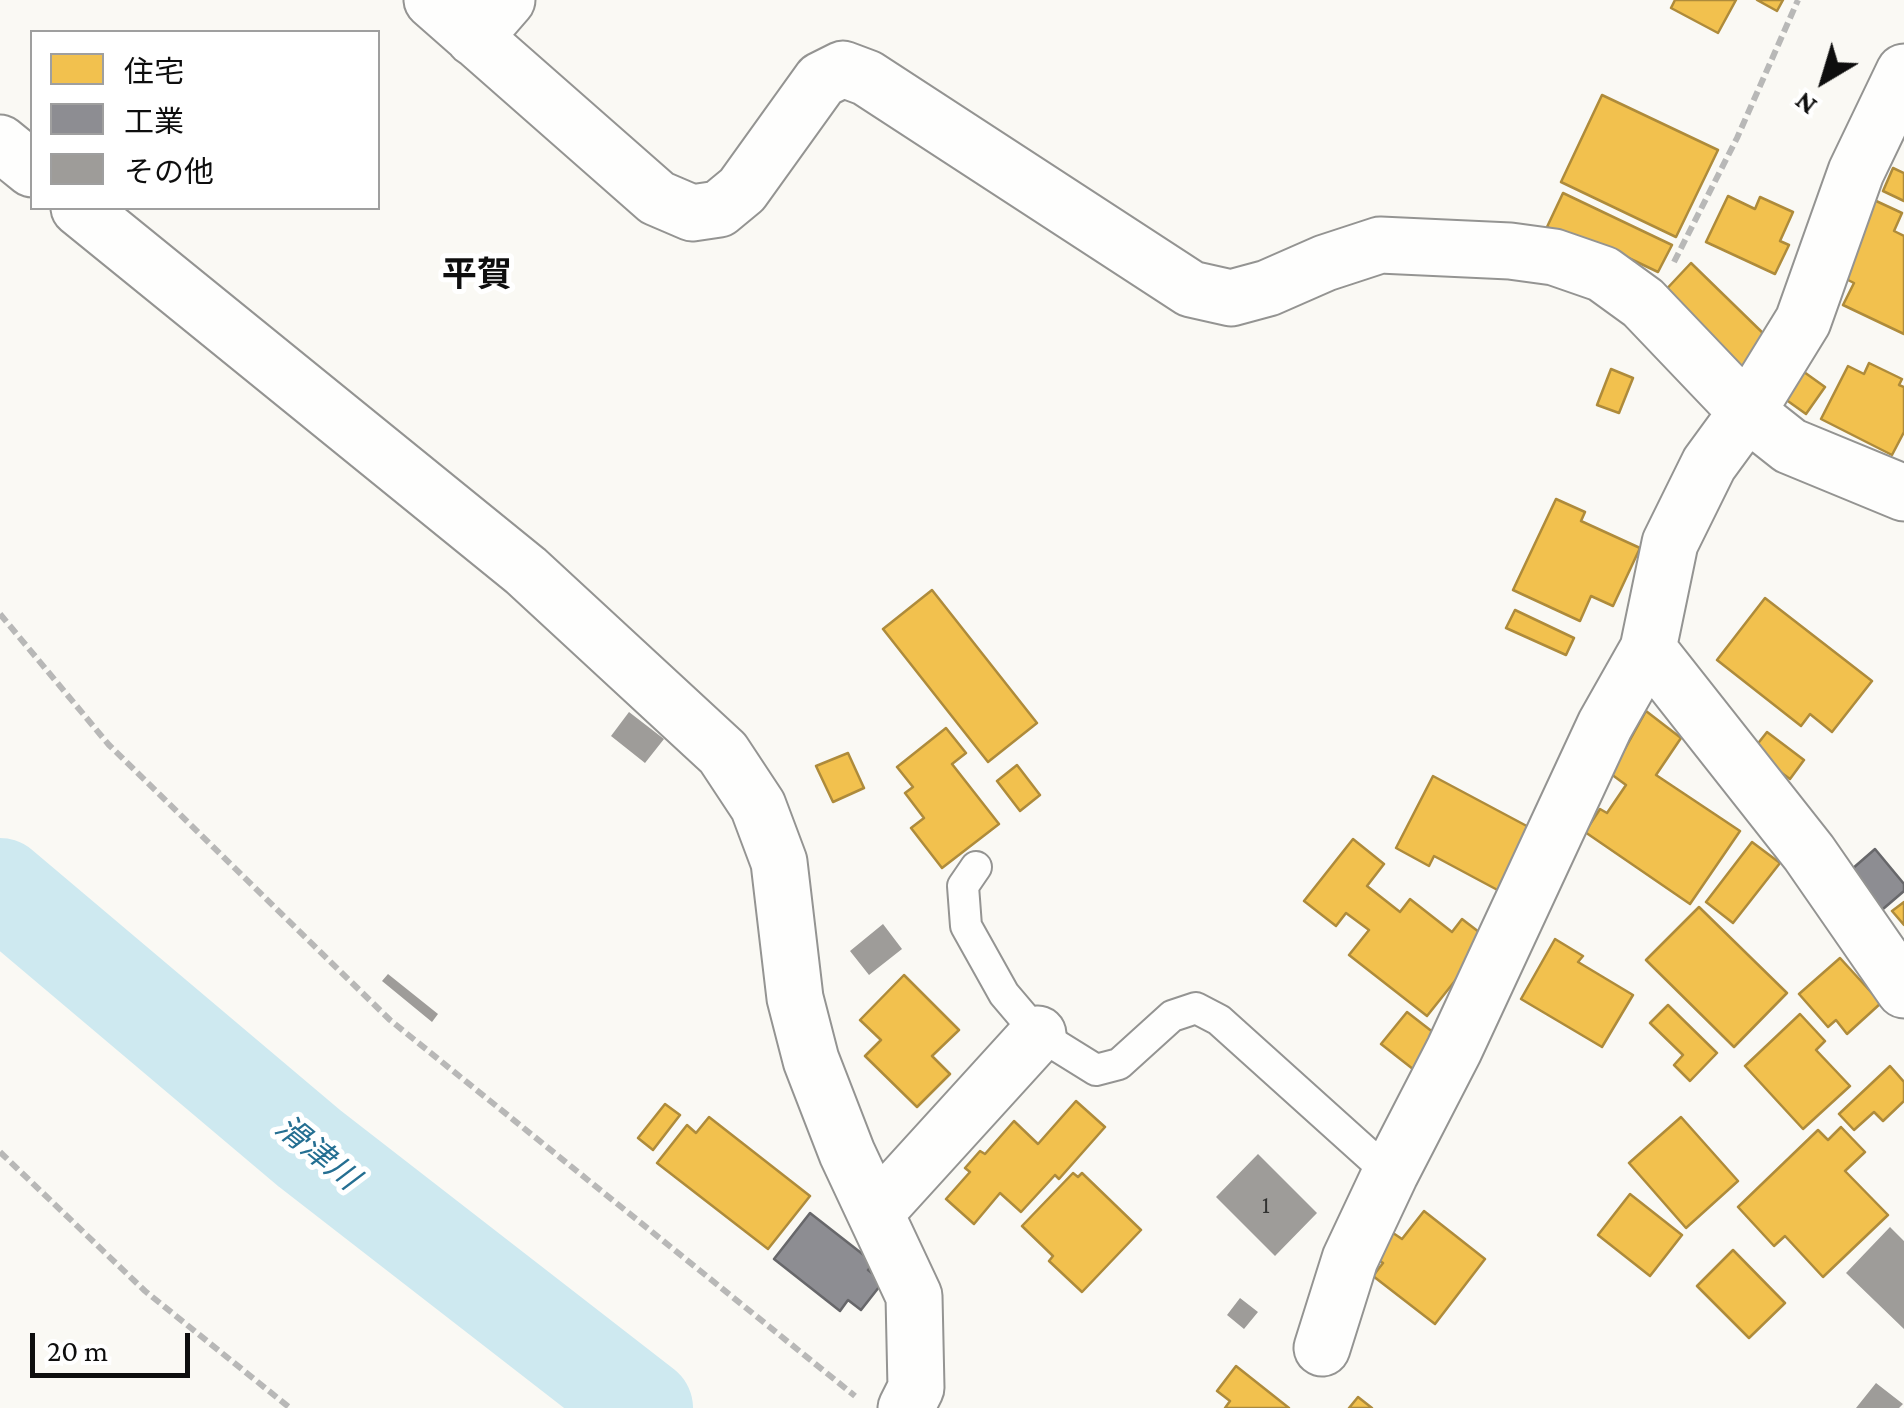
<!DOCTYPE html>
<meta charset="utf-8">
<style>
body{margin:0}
#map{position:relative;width:1904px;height:1408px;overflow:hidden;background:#faf9f4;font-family:"Crimson Pro","Noto Sans JP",serif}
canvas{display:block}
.legend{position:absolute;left:30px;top:30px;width:350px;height:180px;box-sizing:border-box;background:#fff;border:2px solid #9f9f9f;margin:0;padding:12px 18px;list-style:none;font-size:30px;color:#0e0e0e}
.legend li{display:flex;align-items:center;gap:20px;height:50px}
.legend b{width:50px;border:2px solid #9f9f9f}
.north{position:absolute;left:1774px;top:30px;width:100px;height:100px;-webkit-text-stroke:8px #fff;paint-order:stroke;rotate:218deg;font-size:28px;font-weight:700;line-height:40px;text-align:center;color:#0e0e0e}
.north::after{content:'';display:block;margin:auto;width:35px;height:45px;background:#0e0e0e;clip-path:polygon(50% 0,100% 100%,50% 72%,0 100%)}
.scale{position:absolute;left:30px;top:1333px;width:160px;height:45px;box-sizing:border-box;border:5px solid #0e0e0e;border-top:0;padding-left:12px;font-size:30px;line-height:35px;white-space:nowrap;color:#0e0e0e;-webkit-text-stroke:8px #fff;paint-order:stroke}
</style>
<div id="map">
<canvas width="1904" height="1408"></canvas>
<ul class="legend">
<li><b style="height:28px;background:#f2c14e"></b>住宅</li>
<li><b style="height:28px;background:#8d8d92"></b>工業</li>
<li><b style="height:28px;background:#9e9c99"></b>その他</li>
</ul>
<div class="north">N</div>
<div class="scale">20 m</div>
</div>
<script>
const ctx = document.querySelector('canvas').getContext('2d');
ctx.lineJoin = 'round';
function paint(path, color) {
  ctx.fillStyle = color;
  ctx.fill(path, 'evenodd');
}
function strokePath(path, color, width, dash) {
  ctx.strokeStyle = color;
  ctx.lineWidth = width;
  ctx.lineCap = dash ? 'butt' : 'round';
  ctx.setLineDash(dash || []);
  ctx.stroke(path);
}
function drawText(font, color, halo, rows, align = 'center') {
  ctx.font = font + ' "Crimson Pro","Noto Sans JP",serif';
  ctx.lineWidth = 10;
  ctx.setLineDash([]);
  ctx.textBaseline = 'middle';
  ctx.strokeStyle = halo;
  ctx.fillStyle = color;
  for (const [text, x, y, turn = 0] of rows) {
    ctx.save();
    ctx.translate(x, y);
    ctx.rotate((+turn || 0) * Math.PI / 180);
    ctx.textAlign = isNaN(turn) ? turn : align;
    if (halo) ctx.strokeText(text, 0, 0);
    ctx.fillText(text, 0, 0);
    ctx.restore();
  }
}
const homes = new Path2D(`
 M 1675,0 L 1736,0 L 1718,33 L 1671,8 Z
 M 1757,0 L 1783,0 L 1777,11 Z
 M 1602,95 L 1718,150 L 1676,237 L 1561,182 Z
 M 1893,168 L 1904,173 L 1904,201 L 1883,191 Z
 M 1563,193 L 1672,245 L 1658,272 L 1614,251 L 1612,258 L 1547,227 Z
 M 1728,196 L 1755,209 L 1760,197 L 1793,212 L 1780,241 L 1789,245 L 1775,274 L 1706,242 Z
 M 1874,200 L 1902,213 L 1894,231 L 1904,236 L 1904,334 L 1843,305 L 1854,283 L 1838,275 Z
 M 1691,263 L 1769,339 L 1739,371 L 1660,296 Z
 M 1869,363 L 1902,379 L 1899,385 L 1904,387 L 1904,432 L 1892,455 L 1821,419 L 1848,366 L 1864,374 Z
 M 1611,369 L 1633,378 L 1619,413 L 1597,405 Z
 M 1804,372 L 1825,387 L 1806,414 L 1785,399 Z
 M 1556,499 L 1585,512 L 1581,521 L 1640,548 L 1613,606 L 1591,596 L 1580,621 L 1513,590 Z
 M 932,590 L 1037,723 L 988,762 L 883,629 Z
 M 1765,598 L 1872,681 L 1832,732 L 1810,714 L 1801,726 L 1717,660 Z
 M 1515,610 L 1574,638 L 1566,655 L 1506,628 Z
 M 1646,711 L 1681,738 L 1656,775 L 1740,831 L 1690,904 L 1585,832 L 1600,809 L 1607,813 L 1626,785 L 1611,774 Z
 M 946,728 L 966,753 L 952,764 L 999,824 L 942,868 L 911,828 L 924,818 L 905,793 L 913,787 L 897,767 Z
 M 1767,732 L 1804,760 L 1790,779 L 1752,751 Z
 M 848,753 L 864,788 L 833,802 L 816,766 Z
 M 1017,765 L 1040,795 L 1020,811 L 997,781 Z
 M 1433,776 L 1538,832 L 1505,894 L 1434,856 L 1429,866 L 1396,848 Z
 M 1353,839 L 1384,864 L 1367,886 L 1400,912 L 1410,899 L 1452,932 L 1462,919 L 1492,942 L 1462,972 L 1427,1016 L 1349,955 L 1369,930 L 1346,913 L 1336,926 L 1304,901 Z
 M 1752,842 L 1780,863 L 1733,923 L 1706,902 Z
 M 1904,902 L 1904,925 L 1892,911 Z
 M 1699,907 L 1787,993 L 1734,1047 L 1646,960 Z
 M 1555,939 L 1583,956 L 1578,962 L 1633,995 L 1602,1047 L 1521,999 Z
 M 1840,958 L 1881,1003 L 1847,1034 L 1836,1020 L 1828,1027 L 1799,994 Z
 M 904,975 L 959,1030 L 932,1056 L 950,1074 L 917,1107 L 865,1056 L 881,1040 L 860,1020 Z
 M 1668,1005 L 1717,1053 L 1690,1081 L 1674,1065 L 1683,1055 L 1650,1023 Z
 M 1407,1012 L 1443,1040 L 1418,1073 L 1381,1044 Z
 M 1800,1014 L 1825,1041 L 1816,1050 L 1850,1086 L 1803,1129 L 1745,1066 Z
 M 1890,1066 L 1904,1082 L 1904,1101 L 1883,1121 L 1874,1112 L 1854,1130 L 1839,1114 Z
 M 1076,1101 L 1105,1127 L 1059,1179 L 1055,1175 L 1021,1212 L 1000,1193 L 974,1224 L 946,1199 L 970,1172 L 965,1168 L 980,1151 L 985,1154 L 1014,1121 L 1038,1144 Z
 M 665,1104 L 680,1115 L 653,1150 L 638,1138 Z
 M 709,1117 L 810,1196 L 768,1249 L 657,1163 L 687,1125 L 696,1133 Z
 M 1681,1117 L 1738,1181 L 1686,1228 L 1629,1163 Z
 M 1841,1127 L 1865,1152 L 1845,1171 L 1888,1215 L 1823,1277 L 1785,1236 L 1774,1246 L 1738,1207 L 1818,1130 L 1828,1140 Z
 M 1073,1173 L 1078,1177 L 1082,1173 L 1141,1230 L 1082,1292 L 1049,1261 L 1053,1256 L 1022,1226 Z
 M 1630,1194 L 1682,1235 L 1650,1276 L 1598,1235 Z
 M 1424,1211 L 1485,1259 L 1435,1324 L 1373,1276 L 1383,1263 L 1374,1257 L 1393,1233 L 1402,1239 Z
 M 1733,1250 L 1785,1303 L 1749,1338 L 1697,1286 Z
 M 1236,1366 L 1289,1408 L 1225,1408 L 1230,1401 L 1217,1391 Z
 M 1358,1397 L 1372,1408 L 1349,1408 Z`);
paint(homes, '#f2c14e');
strokePath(homes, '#ae8b3b', 2.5);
const industry = new Path2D(`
 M 1875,849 L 1904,884 L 1904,891 L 1876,915 L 1844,876 Z
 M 810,1213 L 874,1263 L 868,1270 L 883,1282 L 861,1310 L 848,1300 L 840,1311 L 774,1259 Z`);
paint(industry, '#8d8d92');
strokePath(industry, '#67676a', 2.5);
strokePath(new Path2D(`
 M 0,887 L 309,1148 L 644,1408`), '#cee9f0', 98);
paint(new Path2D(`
 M 629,712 L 664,739 L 645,763 L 611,736 Z
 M 883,924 L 902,949 L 869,975 L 850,951 Z
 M 388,974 L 438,1014 L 432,1022 L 382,981 Z
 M 1258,1154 L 1317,1213 L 1275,1256 L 1216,1197 Z
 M 1890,1227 L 1904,1241 L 1904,1329 L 1846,1273 Z
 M 1240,1298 L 1258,1312 L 1244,1329 L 1227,1315 Z
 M 1876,1383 L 1903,1404 L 1899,1408 L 1856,1408 Z`), '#9e9c99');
const lane = new Path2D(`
 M 976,867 L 963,886 L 966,926 L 1004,994 L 1038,1034 L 1096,1070 L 1119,1064 L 1172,1016 L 1196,1008 L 1219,1020 L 1390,1174`);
const street = new Path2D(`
 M 432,0 L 657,198 L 692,213 L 719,209 L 742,190 L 821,80 L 843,69 L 867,78 L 1191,289 L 1231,298 L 1268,288 L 1325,263 L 1380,245 L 1510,251 L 1554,257 L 1603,274 L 1643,303 L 1747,412 L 1790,446 L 1904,493
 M 474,38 L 507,0
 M 1904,72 L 1856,172 L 1803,321 L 1747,412 L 1709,464 L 1670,543 L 1648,649 L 1809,853 L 1904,990
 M 0,143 L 32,169
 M 79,208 L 526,571 L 723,753 L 758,806 L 779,862 L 795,998 L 811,1060 L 847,1153 L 914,1296 L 916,1388 L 906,1408
 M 876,1212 L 1038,1034
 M 1322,1348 L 1350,1259 L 1390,1174 L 1454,1050 L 1605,725 L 1648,649`);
strokePath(lane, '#949492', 34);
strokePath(street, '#949492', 59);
strokePath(new Path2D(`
 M 1674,262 L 1737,138 L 1798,0
 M 0,614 L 109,745 L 390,1020 L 855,1396
 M 0,1152 L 145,1291 L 290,1408`), '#b8b8b7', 6, [10, 5]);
strokePath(lane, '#fefefd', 30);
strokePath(street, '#fefefd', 55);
drawText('25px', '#323231', null, [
 ["1",1266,1205]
]);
drawText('italic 32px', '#256f92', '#fff', [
 ["滑津川",317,1153,39]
]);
drawText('bold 35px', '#0e0e0e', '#fff', [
 ["平賀",477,275]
]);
</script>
